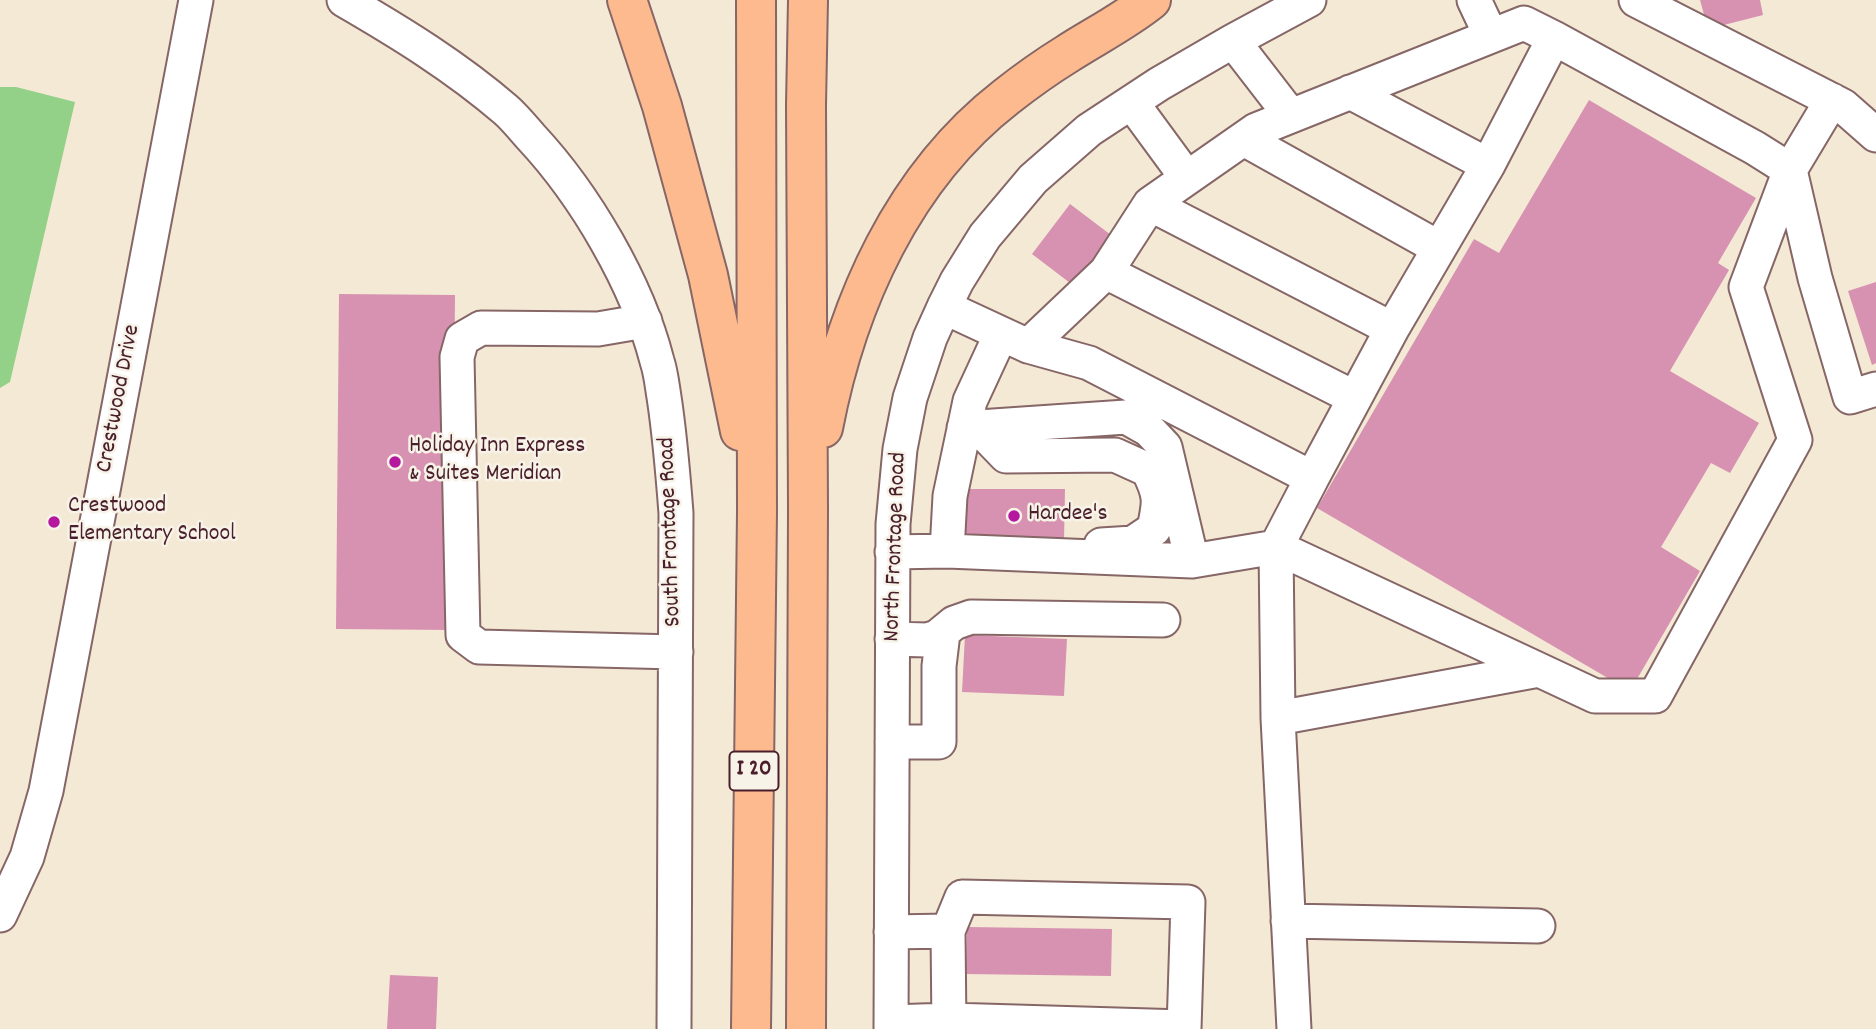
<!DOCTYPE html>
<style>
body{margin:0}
canvas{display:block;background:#f4e9d4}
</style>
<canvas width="1876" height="1029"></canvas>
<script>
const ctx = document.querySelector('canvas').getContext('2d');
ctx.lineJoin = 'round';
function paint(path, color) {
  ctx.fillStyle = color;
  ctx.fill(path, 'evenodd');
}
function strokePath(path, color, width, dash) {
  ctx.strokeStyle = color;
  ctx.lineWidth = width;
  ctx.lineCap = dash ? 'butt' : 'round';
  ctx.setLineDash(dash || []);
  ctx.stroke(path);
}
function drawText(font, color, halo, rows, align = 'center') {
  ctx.font = font + ' Dekko,sans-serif';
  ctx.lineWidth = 5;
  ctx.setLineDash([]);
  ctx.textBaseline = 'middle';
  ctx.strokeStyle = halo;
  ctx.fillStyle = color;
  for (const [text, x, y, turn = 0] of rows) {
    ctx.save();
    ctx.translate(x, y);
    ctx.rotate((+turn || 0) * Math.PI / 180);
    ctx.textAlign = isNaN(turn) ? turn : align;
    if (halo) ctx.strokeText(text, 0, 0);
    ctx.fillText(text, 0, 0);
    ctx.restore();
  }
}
paint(new Path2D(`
 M 0,87 L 16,87 L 75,102 L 10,382 L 0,388 Z`), '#92d187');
paint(new Path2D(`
 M 1700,0 L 1760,0 L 1763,15 L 1708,29 Z
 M 1589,100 L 1756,198 L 1718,263 L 1729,270 L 1670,371 L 1759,423 L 1730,473 L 1711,463 L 1661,547 L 1700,571 L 1630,691 L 1317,508 L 1474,239 L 1499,253 Z
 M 1070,204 L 1111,235 L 1074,286 L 1032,254 Z
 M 1876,282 L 1876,363 L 1872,365 L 1848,291 Z
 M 339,294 L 455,295 L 452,630 L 336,629 Z
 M 964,489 L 1065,489 L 1064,542 L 964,542 Z
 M 965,635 L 1067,639 L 1064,696 L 962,692 Z
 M 967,927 L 1112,929 L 1111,976 L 966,974 Z
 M 390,975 L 438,977 L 436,1029 L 387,1029 Z`), '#d792b1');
const minor = new Path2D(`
 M 344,0 C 401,33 456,67 506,110 C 515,118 523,128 531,137 C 585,195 637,283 657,361 C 661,373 662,385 664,397 C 670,436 673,474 676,513 L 674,1029
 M 1474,0 L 1491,36
 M 1636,0 L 1843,106 L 1876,135
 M 1554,38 L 1488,165 L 1392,329 L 1150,204 L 1256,130 L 1524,23 L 1554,38 L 1755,148 L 1790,170 L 1815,278 L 1850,397 L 1876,389
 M 1233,41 L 1291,116
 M 1350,92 L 1488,165
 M 1132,103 L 1187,178
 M 1244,139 L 1439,248
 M 1106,272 L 1150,204
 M 944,307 L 1028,346 L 1089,363 L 1312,478 L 1392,329
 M 645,321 L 598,329 L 481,328 L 462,339 L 457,357 L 463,635 L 479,647 L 676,652
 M 1028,346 L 1106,272 L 1355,398
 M 978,427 L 1006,456 L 1115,455 L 1148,470 C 1161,496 1160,501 1154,529 L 1133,543 L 1101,545
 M 964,428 L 1126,417 L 1149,430 L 1165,447 L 1192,561
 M 1312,478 L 1276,547 L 1595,696 L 1655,696 L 1795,440 L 1746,287 L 1790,170 L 1832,100
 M 947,551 L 950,496 L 970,401 L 1001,334
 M 892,552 L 947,551 L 1192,561 L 1276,547 L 1278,718 L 1539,670
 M 892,639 L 927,640 L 937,637 L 954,623 L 971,617 L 1163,620
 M 1278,718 L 1294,1029
 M 892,742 L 939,742 L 939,666 L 943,633
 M 0,915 L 27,857 L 46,791 L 196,0
 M 1288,921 L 1538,926
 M 891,932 L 948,931
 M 891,1022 L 949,1020 L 1184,1027
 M 891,1029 L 893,524 L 900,449 L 910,398 L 930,338 L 944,307 L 957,281 L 985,236 L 1033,179 L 1089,130 L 1159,84 L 1233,41 L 1309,0
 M 949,1029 L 948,931 L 962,897 L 1188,902 L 1184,1029`);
const highway = new Path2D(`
 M 627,0 L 662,106 L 708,275 L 740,431
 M 823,428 C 847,303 903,177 1006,97 C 1025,82 1046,67 1067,54 C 1095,36 1125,21 1151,0
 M 751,1029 L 757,512 L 756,0
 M 806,1029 L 808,509 L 806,105 L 808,0`);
strokePath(minor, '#866666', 37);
strokePath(highway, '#866666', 42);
strokePath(minor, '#fff', 33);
strokePath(highway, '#fcba8e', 38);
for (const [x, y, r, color] of [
 [395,462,7,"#b5179e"],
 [1014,516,7,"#b5179e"],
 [54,522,7,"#b5179e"]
]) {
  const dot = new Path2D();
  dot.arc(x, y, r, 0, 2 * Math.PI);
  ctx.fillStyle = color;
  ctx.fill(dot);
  strokePath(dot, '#f7f3e8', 2.5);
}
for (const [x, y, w] of [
 [754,771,49]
]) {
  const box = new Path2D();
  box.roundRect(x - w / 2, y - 19.5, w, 39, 5);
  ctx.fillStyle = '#f7f3e8';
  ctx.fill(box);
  strokePath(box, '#4a1f2b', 2);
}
drawText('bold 23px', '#4a1f2b', null, [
 ["I 20",754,771]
]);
drawText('24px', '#4a1f2b', '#f7f3e8', [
 ["Crestwood Drive",120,399,-79],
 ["South Frontage Road",672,532,-92],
 ["North Frontage Road",897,547,-88]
]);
drawText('24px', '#4a1f2b', '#f7f3e8', [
 ["Holiday Inn Express",409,448],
 ["& Suites Meridian",409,476],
 ["Crestwood",68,508],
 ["Elementary School",68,536],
 ["Hardee's",1028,516]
], 'left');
</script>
